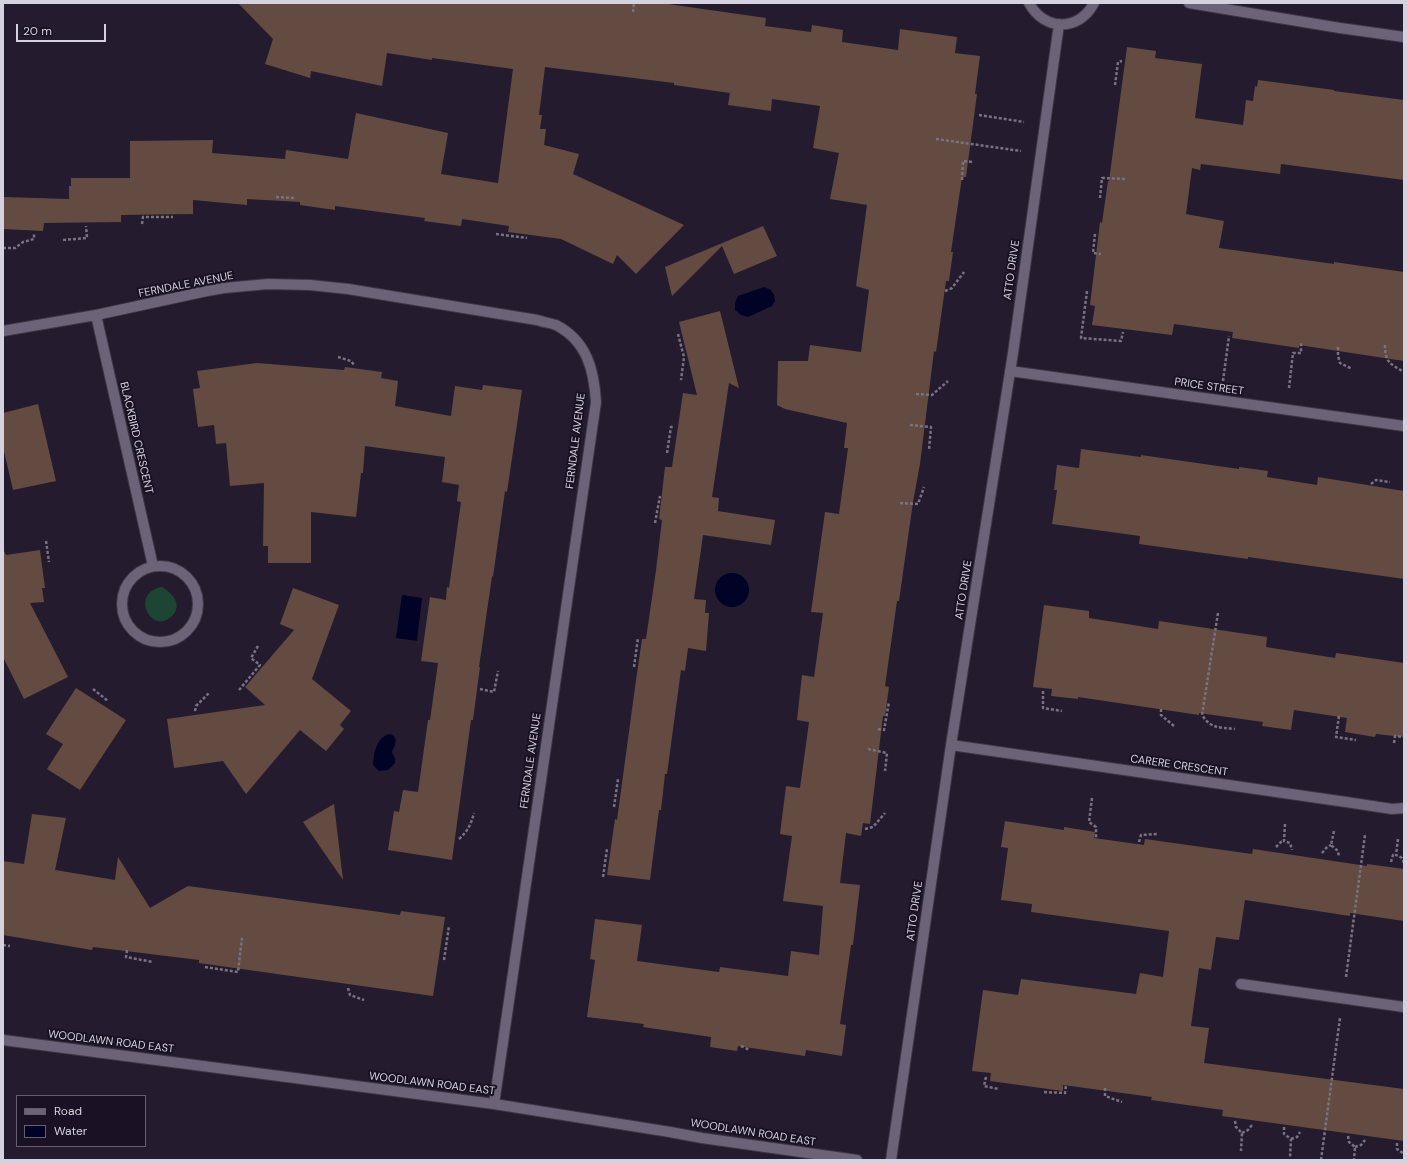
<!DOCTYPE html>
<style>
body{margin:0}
#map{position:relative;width:1407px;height:1163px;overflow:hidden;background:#241c2e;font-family:"DM Sans",sans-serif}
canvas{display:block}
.frame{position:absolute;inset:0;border:4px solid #d6d1de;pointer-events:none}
.legend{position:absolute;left:16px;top:1095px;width:130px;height:52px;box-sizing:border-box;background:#1a1224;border:1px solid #655e6e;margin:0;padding:5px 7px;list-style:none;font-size:12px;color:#d6d1de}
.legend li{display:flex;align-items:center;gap:8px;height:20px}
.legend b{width:20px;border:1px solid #655e6e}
.scale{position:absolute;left:16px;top:24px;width:90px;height:18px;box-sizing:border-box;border:2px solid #d6d1de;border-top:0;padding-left:5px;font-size:12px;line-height:14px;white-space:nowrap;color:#d6d1de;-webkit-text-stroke:3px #1a1224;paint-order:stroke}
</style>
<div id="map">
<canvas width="1407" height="1163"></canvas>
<div class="frame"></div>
<ul class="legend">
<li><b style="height:5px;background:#6c6379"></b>Road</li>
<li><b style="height:11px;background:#000226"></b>Water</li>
</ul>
<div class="scale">20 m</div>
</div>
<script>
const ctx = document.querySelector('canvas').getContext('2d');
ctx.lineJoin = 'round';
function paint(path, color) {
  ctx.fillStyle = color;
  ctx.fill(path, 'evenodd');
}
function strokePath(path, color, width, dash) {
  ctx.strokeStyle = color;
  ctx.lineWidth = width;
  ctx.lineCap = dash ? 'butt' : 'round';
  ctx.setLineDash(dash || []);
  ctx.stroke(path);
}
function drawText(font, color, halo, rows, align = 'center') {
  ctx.font = font + ' "DM Sans",sans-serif';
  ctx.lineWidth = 4;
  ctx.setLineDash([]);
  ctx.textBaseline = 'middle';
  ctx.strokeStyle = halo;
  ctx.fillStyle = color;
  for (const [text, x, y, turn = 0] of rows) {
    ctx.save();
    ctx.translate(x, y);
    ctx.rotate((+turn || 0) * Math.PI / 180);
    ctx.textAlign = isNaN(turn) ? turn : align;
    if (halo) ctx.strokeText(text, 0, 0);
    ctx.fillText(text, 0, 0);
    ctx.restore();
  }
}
paint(new Path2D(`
 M 162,587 C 172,593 184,605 171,617 C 150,635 130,592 162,587 Z`), '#1d4533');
paint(new Path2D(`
 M 764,287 L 771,290 L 774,295 L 775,301 L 772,306 L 748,317 L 741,315 L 735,310 L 735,303 L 738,296 Z
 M715 590a17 17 0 1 1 34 0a17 17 0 1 1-34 0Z
 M 402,595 L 422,598 L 417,641 L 396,638 Z
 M 389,734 C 400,737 395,744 392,752 L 395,759 L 395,763 L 388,770 L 379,771 L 373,765 C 374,753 376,738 389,734 Z`), '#000226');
paint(new Path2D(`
 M 238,3 L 661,3 L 766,18 L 765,26 L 811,32 L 812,25 L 843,30 L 842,42 L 898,50 L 900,29 L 957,37 L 955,53 L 980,56 L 975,94 L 977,94 L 966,177 L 962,177 L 951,252 L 953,252 L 949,281 L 946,281 L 936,352 L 934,351 L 920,464 L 913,502 L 899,601 L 897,601 L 885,686 L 889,687 L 885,716 L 883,716 L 870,824 L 863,823 L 861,836 L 846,833 L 840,883 L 860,885 L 853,945 L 851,945 L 840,1024 L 846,1025 L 842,1056 L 806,1050 L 805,1056 L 738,1046 L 737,1051 L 710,1047 L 711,1037 L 643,1027 L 644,1024 L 587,1017 L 595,960 L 590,959 L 595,919 L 642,925 L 637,961 L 719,972 L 720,967 L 788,976 L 791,951 L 819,955 L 823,906 L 783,901 L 792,836 L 780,834 L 786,786 L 800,788 L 809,722 L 797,720 L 802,675 L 814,677 L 823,613 L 811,612 L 825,512 L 839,514 L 848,448 L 844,448 L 847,423 L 785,409 L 777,405 L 778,361 L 808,361 L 810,345 L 861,352 L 869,290 L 856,286 L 867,205 L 830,199 L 839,153 L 813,148 L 820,106 L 772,99 L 771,111 L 728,105 L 730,93 L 674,85 L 674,83 L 545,67 L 539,115 L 542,115 L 540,129 L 546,129 L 544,145 L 579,154 L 573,174 L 684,225 L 636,274 L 617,255 L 613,264 L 561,239 L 508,232 L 509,226 L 462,219 L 461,226 L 424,221 L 425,218 L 335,206 L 335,210 L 300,205 L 300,202 L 247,199 L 247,205 L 193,200 L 193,214 L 121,215 L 121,222 L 44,223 L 43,231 L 3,229 L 3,197 L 69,199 L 69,186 L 71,186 L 71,178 L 130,178 L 130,141 L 213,140 L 212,153 L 285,159 L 286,150 L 348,159 L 356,113 L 448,133 L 441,174 L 498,183 L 513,69 L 432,58 L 432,60 L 387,53 L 382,86 L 311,71 L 310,78 L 265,64 L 273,39 Z
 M 1127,47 L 1156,51 L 1155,58 L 1202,64 L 1195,118 L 1243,125 L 1246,100 L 1253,101 L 1255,86 L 1257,87 L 1258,80 L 1334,90 L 1334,91 L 1404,100 L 1404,180 L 1281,164 L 1280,174 L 1201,164 L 1200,170 L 1192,168 L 1186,214 L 1224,221 L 1219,248 L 1334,264 L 1334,262 L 1404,272 L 1404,361 L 1299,345 L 1299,348 L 1232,338 L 1233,332 L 1174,324 L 1172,335 L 1092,325 L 1095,306 L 1090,305 L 1100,222 L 1102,223 L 1108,181 L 1109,181 Z
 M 763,226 L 777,256 L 734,274 L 722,246 L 672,296 L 665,267 Z
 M 720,311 L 739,388 L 729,383 L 712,497 L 719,498 L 718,511 L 775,520 L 771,545 L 703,535 L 694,599 L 706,600 L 705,613 L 709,613 L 706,651 L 688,648 L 685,671 L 681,670 L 667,774 L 665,774 L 661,810 L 659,810 L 650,880 L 607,875 L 615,819 L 617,820 L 636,680 L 642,639 L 646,639 L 656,570 L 662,520 L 659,519 L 665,467 L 672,467 L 683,393 L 697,395 L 679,322 Z
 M 257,363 L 344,370 L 345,367 L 382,372 L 381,378 L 398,381 L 395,406 L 451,416 L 455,386 L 482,390 L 483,385 L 522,390 L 507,492 L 505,491 L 493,577 L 492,576 L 479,667 L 480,667 L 473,720 L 471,720 L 452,860 L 388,850 L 394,811 L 399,812 L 403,790 L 418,792 L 428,720 L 430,720 L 438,663 L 421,661 L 430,597 L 446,600 L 447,587 L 449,588 L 461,502 L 457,501 L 459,485 L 442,482 L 445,457 L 365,446 L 363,473 L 361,473 L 356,517 L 311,512 L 311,563 L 268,563 L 268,546 L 263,546 L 264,483 L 230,486 L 226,443 L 216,444 L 214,425 L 198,427 L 193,389 L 200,388 L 197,371 Z
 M 38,404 L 56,481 L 13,490 L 3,447 L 3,413 Z
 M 1081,449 L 1141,457 L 1141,455 L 1239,469 L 1239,467 L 1268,471 L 1267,477 L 1317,485 L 1318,477 L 1404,491 L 1404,579 L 1248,557 L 1248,559 L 1139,544 L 1140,536 L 1052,524 L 1057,490 L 1054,490 L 1057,465 L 1079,468 Z
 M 3,549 L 6,555 L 40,550 L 45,588 L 42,588 L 44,602 L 30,603 L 68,677 L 24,699 L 3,657 Z
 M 293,588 L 339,605 L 312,679 L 351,711 L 340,725 L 344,729 L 326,751 L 300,730 L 246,794 L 223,761 L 174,768 L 167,719 L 265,705 L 245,687 L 294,630 L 280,624 Z
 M 1044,605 L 1089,611 L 1089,618 L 1158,629 L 1159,621 L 1267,637 L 1266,647 L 1335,658 L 1336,653 L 1404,663 L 1404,737 L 1376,734 L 1375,737 L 1345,732 L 1347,718 L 1294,710 L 1291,730 L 1262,726 L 1263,722 L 1199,713 L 1199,715 L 1078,697 L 1078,699 L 1051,696 L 1052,689 L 1033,687 Z
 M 76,688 L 126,720 L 80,790 L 47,769 L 63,744 L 46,734 Z
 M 334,804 L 343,880 L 303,822 Z
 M 32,814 L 66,818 L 55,870 L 115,880 L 118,857 L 150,908 L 188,886 L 380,912 L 400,915 L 401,911 L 445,917 L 433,996 L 199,963 L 199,960 L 93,947 L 92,950 L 3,935 L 3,861 L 24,864 Z
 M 1005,821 L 1064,830 L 1064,827 L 1095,832 L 1094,838 L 1144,845 L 1145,839 L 1252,854 L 1253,849 L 1367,866 L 1367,864 L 1404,869 L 1404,921 L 1350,913 L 1350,916 L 1245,900 L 1239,940 L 1216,937 L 1211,970 L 1199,968 L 1191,1026 L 1209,1028 L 1204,1063 L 1404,1089 L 1404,1141 L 1222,1116 L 1223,1110 L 1151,1100 L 1152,1097 L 1063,1085 L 1063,1091 L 990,1081 L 991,1073 L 972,1071 L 983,990 L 1018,995 L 1021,979 L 1136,994 L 1140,973 L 1163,977 L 1169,931 L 1031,912 L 1032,904 L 1001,900 L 1008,848 L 1001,847 Z`), '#634b41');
const service = new Path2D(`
 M 1241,984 L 1404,1007`);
const minor = new Path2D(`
 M 1029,3 C 1044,31 1079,32 1094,3
 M 1189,3 L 1340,28 L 1404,37
 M 96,315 L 153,566
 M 3,331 L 96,315 L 207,291 L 224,288 L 268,284 L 310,285 L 348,289 L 537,320 C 543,322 550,323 556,325 C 587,341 594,370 596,402 L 494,1104
 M 1010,371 L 1404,426
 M122 604a38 38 0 1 1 76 0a38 38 0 1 1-76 0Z
 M 951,745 L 1346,802 L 1392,809 L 1404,808
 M 3,1040 L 494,1104 L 670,1132 L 702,1138 L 857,1160
 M 891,1160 L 951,745 L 1013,353 L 1059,24`);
strokePath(service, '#3d3746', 12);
strokePath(minor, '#3d3746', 12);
strokePath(new Path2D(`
 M 633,12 L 634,3
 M 1115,85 L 1118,62 L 1122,61
 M 979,115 L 1024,122
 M 936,139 L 1021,151
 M 962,180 L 963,161 L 973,162
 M 276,197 L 295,198
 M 1100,198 L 1102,178 L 1126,179
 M 142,224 L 143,217 L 173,217
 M 496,234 L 527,238
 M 1095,234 L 1093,253 L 1101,254
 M 63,240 L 87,238 L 86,226
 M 3,248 L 15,248 L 23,242 L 34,239 L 34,233
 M 945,291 L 952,288 L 964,272
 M 1087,291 L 1081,338 L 1121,341 L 1123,332
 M 678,334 L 684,357 L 681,380
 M 1385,345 C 1385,362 1390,364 1404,372
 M 1338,347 L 1338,356 L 1340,363 L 1352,369
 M 338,357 L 351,361 L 354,365
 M 1223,381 L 1229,336
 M 1289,388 L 1293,353 L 1301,353 L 1301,343
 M 916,394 L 932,395 L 948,381
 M 910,425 L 931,427 L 929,450
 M 667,453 L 671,427 L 673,427
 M 1371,484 L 1376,480 L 1390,482
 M 900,503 L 918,504 L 924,487
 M 655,523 L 660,496
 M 46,541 L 49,562
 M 1218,613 L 1202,715 C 1211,729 1219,727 1235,729
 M 634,667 L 638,638
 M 93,689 L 108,701
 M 480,689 L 494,692 L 498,671
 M 239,690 L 260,665 L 251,658 L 258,646
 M 1043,691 L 1043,708 L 1062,711
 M 1161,709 L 1161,715 L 1174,726
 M 195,711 L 196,706 L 209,693
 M 1339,716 L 1336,737 L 1356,740
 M 878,729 L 884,730 L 889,702
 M 1394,743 L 1395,736 L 1404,737
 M 868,749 L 887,753 L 885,771
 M 1092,798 L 1089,822 L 1096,827 L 1096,838
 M 614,807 L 618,779
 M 1285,824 L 1284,841 L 1290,843 L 1292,850
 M 865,829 L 873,827 L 885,813
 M 1334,831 L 1331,845 L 1338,851 L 1339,857
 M 459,839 C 468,831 471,824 474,813
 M 1398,839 L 1396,855 L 1402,858 L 1404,863
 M 1139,842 L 1141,835 L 1157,834
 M 1276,847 L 1281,842 L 1284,841
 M 1322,853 L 1326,848 L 1331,845
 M 1391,862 L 1393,855 L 1396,855
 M 603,877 L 607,849
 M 3,945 L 10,946
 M 127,950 L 126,957 L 153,962
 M 444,960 L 449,926
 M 205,967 L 238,972 L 242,938
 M 1346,977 L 1365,835
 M 348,988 L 350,995 L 364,1000
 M 741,1046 L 750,1050
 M 986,1077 L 984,1086 L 999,1089
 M 1105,1088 L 1105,1096 L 1122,1102
 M 1044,1092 L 1065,1093 L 1066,1085
 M 1235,1121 L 1236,1127 L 1242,1133 L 1241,1151
 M 1284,1127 L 1284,1134 L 1291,1139 L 1290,1157
 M 1242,1133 L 1248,1130 L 1252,1125
 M 1348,1136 L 1349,1142 L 1355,1147 L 1354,1160
 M 1291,1139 L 1297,1137 L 1300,1132
 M 1397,1143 L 1397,1149 L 1404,1154
 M 1355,1147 L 1361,1145 L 1365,1140
 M 1321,1160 L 1340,1018
 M 1404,1160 L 1404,1159`), '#787281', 2.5, [3, 2]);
strokePath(service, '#6c6379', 10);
strokePath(minor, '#6c6379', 10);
drawText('11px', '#d6d1de', '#1a1224', [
 ["ATTO DRIVE",1012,270,-82],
 ["FERNDALE AVENUE",186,285,-11],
 ["PRICE STREET",1209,387,8],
 ["BLACKBIRD CRESCENT",136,438,77],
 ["FERNDALE AVENUE",576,441,-83],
 ["ATTO DRIVE",964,590,-81],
 ["FERNDALE AVENUE",531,761,-82],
 ["CARERE CRESCENT",1179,766,8],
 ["ATTO DRIVE",915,911,-82],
 ["WOODLAWN ROAD EAST",111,1042,7],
 ["WOODLAWN ROAD EAST",432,1084,7],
 ["WOODLAWN ROAD EAST",753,1133,9]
]);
</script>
